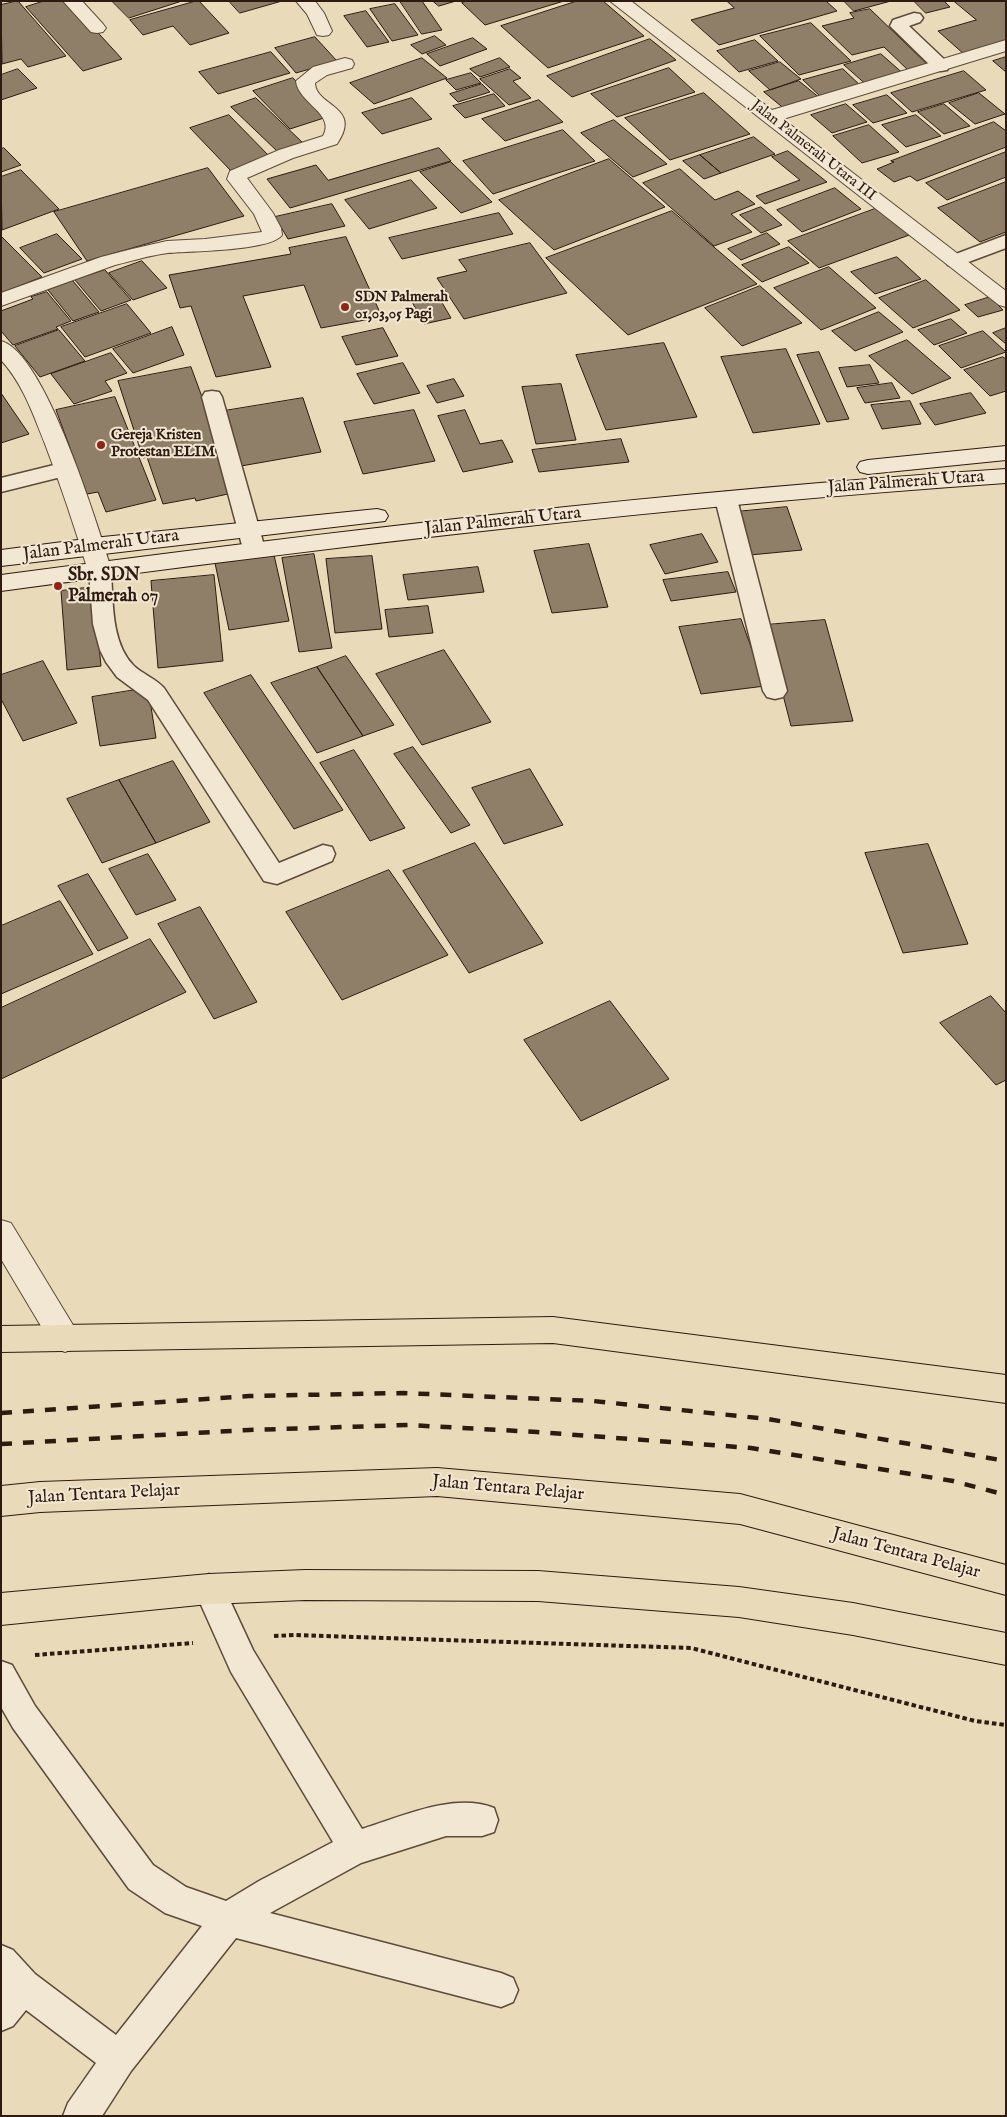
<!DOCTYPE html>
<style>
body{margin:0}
#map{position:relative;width:1007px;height:2117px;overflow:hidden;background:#e9dab9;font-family:"IM FELL English",serif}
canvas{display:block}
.frame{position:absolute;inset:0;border:2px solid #2e1a10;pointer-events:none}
</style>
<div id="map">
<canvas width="1007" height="2117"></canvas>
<div class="frame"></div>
</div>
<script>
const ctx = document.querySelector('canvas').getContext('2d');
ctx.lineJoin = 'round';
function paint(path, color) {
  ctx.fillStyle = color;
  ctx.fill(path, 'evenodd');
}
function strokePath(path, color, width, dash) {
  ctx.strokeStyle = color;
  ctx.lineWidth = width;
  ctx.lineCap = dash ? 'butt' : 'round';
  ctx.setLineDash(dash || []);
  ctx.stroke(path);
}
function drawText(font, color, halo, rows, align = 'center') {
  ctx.font = font + ' "IM FELL English",serif';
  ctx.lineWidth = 4;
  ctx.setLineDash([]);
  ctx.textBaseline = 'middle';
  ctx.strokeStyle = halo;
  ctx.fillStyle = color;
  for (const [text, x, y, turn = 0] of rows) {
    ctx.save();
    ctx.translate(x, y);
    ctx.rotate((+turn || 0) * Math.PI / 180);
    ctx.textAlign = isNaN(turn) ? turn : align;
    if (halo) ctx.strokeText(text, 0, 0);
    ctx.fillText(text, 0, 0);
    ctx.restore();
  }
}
const building = new Path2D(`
 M 18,1 L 66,56 L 28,67 L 21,59 L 2,64 L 1,5 Z
 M 44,1 L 69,1 L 122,59 L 83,71 L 26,7 Z
 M 112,1 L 182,1 L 129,18 Z
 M 196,1 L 199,1 L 229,33 L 190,45 L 173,26 L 143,35 L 130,20 Z
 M 229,1 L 282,1 L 240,13 Z
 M 400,1 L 422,1 L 442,30 L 422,34 Z
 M 433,1 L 456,1 L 439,6 Z
 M 467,1 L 564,1 L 485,25 L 462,3 Z
 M 577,1 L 603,1 L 644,36 L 548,68 L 501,26 Z
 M 727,1 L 826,1 L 837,11 L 719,45 L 691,20 L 734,8 Z
 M 844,1 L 891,1 L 854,11 Z
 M 914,1 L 944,1 L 950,7 L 926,13 Z
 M 954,1 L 1006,1 L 1006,43 L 965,55 L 938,31 L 976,20 Z
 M 395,4 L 418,35 L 392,41 L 370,9 Z
 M 870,9 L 931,68 L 911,73 L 884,47 L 852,55 L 822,26 L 854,18 L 850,13 Z
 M 366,11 L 389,42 L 367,47 L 344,16 Z
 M 811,23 L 851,61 L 799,75 L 760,36 Z
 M 435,36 L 446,45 L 422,54 L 411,45 Z
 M 315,37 L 337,61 L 296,73 L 275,48 Z
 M 473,38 L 487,49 L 440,66 L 427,54 Z
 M 650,39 L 676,60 L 572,97 L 547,76 Z
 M 755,40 L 778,61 L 739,72 L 717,51 Z
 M 271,52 L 290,73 L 218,94 L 199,72 Z
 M 881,54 L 906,76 L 869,87 L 844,65 Z
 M 1006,57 L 1006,72 L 993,61 Z
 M 422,58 L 447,78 L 374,104 L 350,83 Z
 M 500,58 L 510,67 L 480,77 L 470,69 Z
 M 780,62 L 801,79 L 770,90 L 749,71 Z
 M 669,68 L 695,92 L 617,117 L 591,94 Z
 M 18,69 L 37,88 L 1,100 L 1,75 Z
 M 510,69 L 521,78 L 513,81 L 531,98 L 509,105 L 480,79 Z
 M 843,69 L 863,88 L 823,99 L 803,80 Z
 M 964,71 L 986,90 L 912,112 L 891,93 Z
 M 471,73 L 481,83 L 456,90 L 446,80 Z
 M 293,78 L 330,116 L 290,129 L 253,91 Z
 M 799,81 L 821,99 L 787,111 L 764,92 Z
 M 482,84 L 490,92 L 458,102 L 450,94 Z
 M 704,93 L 750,134 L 670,160 L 625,118 Z
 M 979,93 L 1005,114 L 975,124 L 949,103 Z
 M 494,94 L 505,106 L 465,118 L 453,106 Z
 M 887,95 L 907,113 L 873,123 L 853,105 Z
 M 256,98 L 303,143 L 278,152 L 231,107 Z
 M 412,98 L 432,119 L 382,134 L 362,113 Z
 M 539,100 L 563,122 L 505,141 L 482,119 Z
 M 846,104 L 867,122 L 832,133 L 811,115 Z
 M 944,104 L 970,126 L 944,134 L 918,112 Z
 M 229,115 L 271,158 L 232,172 L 190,128 Z
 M 916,115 L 941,136 L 906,147 L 882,125 Z
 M 614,120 L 667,164 L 633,177 L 581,133 Z
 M 994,122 L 1006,131 L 1006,147 L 917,181 L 910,176 L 894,182 L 877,169 L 894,162 L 891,161 Z
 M 869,125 L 899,152 L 862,163 L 833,136 Z
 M 563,130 L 595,161 L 493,194 L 463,161 Z
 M 754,137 L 775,154 L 721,173 L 700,155 Z
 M 4,148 L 21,165 L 1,172 L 1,149 Z
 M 439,148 L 451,161 L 290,208 L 267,179 L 316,165 L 328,180 Z
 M 788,151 L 827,182 L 765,204 L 756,196 L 800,180 L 772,157 Z
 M 1006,152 L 1006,177 L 947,200 L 926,183 Z
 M 700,155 L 721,173 L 704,179 L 683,161 Z
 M 609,159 L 665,207 L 554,250 L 499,200 Z
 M 451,162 L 492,202 L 461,213 L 420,172 Z
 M 208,168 L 244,216 L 87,261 L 54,212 Z
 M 680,169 L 715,200 L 738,191 L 755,204 L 731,214 L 752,232 L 714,246 L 643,183 Z
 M 21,170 L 59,209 L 2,230 L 1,177 Z
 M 411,180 L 437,208 L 369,229 L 345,200 Z
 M 1006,182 L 1006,232 L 980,242 L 938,208 Z
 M 835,188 L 861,209 L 802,232 L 777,210 Z
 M 332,204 L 345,226 L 288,239 L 275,217 Z
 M 761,207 L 782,225 L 761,233 L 740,215 Z
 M 880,207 L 912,234 L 819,268 L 788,241 Z
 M 672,211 L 757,284 L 628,335 L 546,258 Z
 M 499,213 L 513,234 L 402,259 L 389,238 Z
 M 767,233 L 780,244 L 741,260 L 728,249 Z
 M 57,234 L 82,259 L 44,273 L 20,248 Z
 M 1,236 L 42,277 L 1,293 Z
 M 346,237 L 382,317 L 321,328 L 304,285 L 243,296 L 271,367 L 216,377 L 191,306 L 180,308 L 169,275 L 291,254 L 289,248 Z
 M 530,243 L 567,293 L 464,319 L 437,278 L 467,271 L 459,260 Z
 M 789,247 L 809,263 L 762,282 L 742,265 Z
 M 897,257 L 921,279 L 875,294 L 851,272 Z
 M 142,261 L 167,288 L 133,300 L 109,273 Z
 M 829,267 L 876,308 L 821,330 L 774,288 Z
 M 105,270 L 131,300 L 101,311 L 75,280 Z
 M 926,280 L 960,310 L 913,328 L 879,298 Z
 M 73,281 L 99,312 L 73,321 L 48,290 Z
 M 760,286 L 802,323 L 742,346 L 705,308 Z
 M 47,292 L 71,321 L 56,327 L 58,329 L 13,345 L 1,331 L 1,311 L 33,299 L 31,297 Z
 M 437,294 L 451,318 L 424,324 L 411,300 Z
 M 990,297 L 1003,310 L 978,317 L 965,305 Z
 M 127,304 L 151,333 L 85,357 L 61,327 Z
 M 879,312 L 903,332 L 855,351 L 832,331 Z
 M 951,319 L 967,333 L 934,345 L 918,330 Z
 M 172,327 L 184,355 L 133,373 L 113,349 Z
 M 383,328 L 398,356 L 356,365 L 342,337 Z
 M 1006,328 L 1006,344 L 993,333 Z
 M 59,330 L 85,361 L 40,377 L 15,346 Z
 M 983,331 L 1006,352 L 961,368 L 939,346 Z
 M 907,340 L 951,378 L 912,394 L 869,356 Z
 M 664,343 L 697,417 L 606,430 L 576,355 Z
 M 786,349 L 820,424 L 753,433 L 721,357 Z
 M 819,352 L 849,419 L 827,422 L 797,355 Z
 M 111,353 L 127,373 L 105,381 L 112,391 L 74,404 L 51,374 Z
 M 1003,357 L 1006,359 L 1006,391 L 990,396 L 964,370 Z
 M 403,363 L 420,393 L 374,404 L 357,374 Z
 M 870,365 L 879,383 L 847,387 L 839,368 Z
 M 191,367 L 237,492 L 196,501 L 195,498 L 163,504 L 147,457 L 143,458 L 118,381 Z
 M 454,379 L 464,396 L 437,403 L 427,386 Z
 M 892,383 L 900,398 L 865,403 L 857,388 Z
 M 561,384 L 576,440 L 536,444 L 522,387 Z
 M 1,393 L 29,434 L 1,443 Z
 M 971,393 L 986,413 L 935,425 L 920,404 Z
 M 115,397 L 156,500 L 106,512 L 98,492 L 87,494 L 56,410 Z
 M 303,398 L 321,452 L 241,466 L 224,411 Z
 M 910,401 L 921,424 L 882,429 L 871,405 Z
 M 414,410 L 435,461 L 363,474 L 344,422 Z
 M 465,410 L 480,444 L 502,440 L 513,462 L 463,472 L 438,416 Z
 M 621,439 L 629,462 L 539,472 L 532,450 Z
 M 787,507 L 802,550 L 750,555 L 735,512 Z
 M 702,534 L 718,562 L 665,574 L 650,545 Z
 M 589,544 L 608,607 L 552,613 L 534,551 Z
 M 314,554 L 332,648 L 299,652 L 282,558 Z
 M 274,555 L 289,621 L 229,630 L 215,563 Z
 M 372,556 L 382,629 L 335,633 L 326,559 Z
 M 478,567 L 484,592 L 408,600 L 403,575 Z
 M 728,572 L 736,592 L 671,601 L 663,580 Z
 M 214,575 L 223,661 L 158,668 L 151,581 Z
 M 93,587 L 101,666 L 67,670 L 61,591 Z
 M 428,606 L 433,633 L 389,637 L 385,610 Z
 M 741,619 L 765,686 L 701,694 L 679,627 Z
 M 825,620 L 853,721 L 791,726 L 765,625 Z
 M 444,650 L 491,722 L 422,745 L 376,674 Z
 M 346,656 L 394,725 L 363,736 L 317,667 Z
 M 43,661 L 77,723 L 23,741 L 1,699 L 1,675 Z
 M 317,667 L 363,736 L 317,753 L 271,683 Z
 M 251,675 L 343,810 L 294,829 L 204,693 Z
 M 148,688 L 156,738 L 100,746 L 92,697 Z
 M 413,747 L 470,825 L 451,833 L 394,754 Z
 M 354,750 L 405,828 L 370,841 L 320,763 Z
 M 173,761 L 210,822 L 156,843 L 119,780 Z
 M 530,769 L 563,825 L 504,844 L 472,788 Z
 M 119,780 L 156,843 L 102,863 L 67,799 Z
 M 475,843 L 543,943 L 469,973 L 403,871 Z
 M 928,844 L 968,944 L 903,953 L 865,853 Z
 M 148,854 L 176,900 L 136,915 L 109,869 Z
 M 389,870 L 448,955 L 342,1000 L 286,912 Z
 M 88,874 L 128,938 L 98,951 L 58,886 Z
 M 60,901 L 93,954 L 1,994 L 1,926 Z
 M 200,907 L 257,1002 L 214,1019 L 158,924 Z
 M 150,939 L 186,992 L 1,1079 L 1,1008 Z
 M 991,996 L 1006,1013 L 1006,1080 L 996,1085 L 940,1023 Z
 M 610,1001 L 669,1079 L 581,1121 L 524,1040 Z`);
paint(building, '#8f7e68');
strokePath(building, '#2e1a10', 1);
const lane = new Path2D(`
 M 914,13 L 920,14 L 923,18 L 920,22 L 909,26 L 947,62 L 950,66 L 947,70 L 941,71 L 935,70 L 890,26 L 893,20 Z
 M 1006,235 L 1006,248 L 955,267 L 948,265 L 945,261 L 948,257 Z
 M 212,391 L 219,392 L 222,397 L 265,549 L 262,554 L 254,556 L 246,554 L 243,549 L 202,397 L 205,392 Z
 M 66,462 L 73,464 L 77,469 L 73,474 L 1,492 L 1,478 Z
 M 726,492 L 734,494 L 737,499 L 787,691 L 783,697 L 775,699 L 767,697 L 763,691 L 715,499 L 718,494 Z
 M 100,564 L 108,566 L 111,571 C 113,601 111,642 133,665 C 142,674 155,678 164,688 L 279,863 L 323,845 L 332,847 L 335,854 L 332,861 L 277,884 L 264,881 L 148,700 L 117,677 L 106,662 L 100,650 L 93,624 L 89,571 L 92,566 Z
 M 209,1574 L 220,1579 L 253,1650 L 362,1829 C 401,1817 454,1792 494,1808 L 498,1820 L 494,1832 L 482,1836 L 446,1836 L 361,1863 L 270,1913 L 501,1973 L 513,1978 L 518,1990 L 513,2002 L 501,2007 L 236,1938 L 131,2071 L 102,2116 L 63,2116 L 68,2103 L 96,2063 L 26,2010 L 13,2026 L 1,2031 L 1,1945 L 13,1950 L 35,1974 L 116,2035 L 202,1926 L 165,1913 L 129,1889 L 13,1728 L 1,1707 L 1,1661 L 12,1665 L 35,1706 L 153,1865 L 186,1887 L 226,1901 L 259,1881 L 333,1842 L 231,1672 L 194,1589 L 198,1579 Z`);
const street = new Path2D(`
 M 63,1 L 82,1 L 103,24 L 106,28 L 103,32 L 97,33 L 91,32 Z
 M 296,1 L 315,1 L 324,13 L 332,31 L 329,35 L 323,36 L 317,35 L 307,14 Z
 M 610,1 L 631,1 L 772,110 L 1006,40 L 1006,51 L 783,119 L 1006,291 L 1006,307 L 999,305 Z
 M 345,58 L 352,60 L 354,64 L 352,68 L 327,75 L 315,83 C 316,107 363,106 337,144 L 293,158 L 247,178 L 273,213 L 281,228 L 282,235 C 271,251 190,251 168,253 C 151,255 132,261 115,265 L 1,306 L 1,293 L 101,257 L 132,249 L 167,241 L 205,239 L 262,232 L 254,214 L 227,179 L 230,171 L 279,150 L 323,136 C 336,114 298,103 296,81 L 313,67 Z
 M 1,341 C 45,352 98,527 112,571 L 108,577 L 100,579 L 92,577 L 88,571 C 75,528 61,486 45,444 C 33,414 23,384 1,360 Z
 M 1,1220 L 11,1223 L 76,1330 L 80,1339 L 76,1348 L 65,1352 L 54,1348 L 1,1259 Z`);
const secondary = new Path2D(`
 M 1006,446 L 1006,460 L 868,474 L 860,472 L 857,467 L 860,462 L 868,460 Z
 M 1006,469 L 1006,483 C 670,506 335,546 1,591 L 1,575 C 335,531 670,491 1006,469 Z
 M 377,509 L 385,511 L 388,516 L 385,521 L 1,566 L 1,550 L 93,538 Z`);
const highway = new Path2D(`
 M 553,1317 L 1006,1375 L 1006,1403 L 553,1343 L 1,1352 L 1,1326 Z
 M 437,1468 L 740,1494 L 1006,1565 L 1006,1595 L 740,1524 L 437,1496 L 40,1512 L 1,1516 L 1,1486 L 40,1482 Z
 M 305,1570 L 538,1571 L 739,1587 L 853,1603 L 1006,1633 L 1006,1665 L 853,1635 L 739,1617 L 538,1601 L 305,1600 L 209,1604 L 1,1625 L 1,1593 L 209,1574 Z`);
strokePath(lane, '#5d4a3a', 3);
strokePath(street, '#5d4a3a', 2);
strokePath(secondary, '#2e1a10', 2);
strokePath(highway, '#2e1a10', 2);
strokePath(new Path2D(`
 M 274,1636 L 294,1635 L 691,1648 L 975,1721 L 1006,1725
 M 35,1655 L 193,1643`), '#2e1a10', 4, [4.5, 3]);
paint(lane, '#f1e7d2');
paint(street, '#f1e7d2');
paint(secondary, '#f1e7d2');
paint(highway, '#e9dab9');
strokePath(new Path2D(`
 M 1,1413 L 249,1396 L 403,1393 L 593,1401 L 768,1419 L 1006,1461
 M 1,1444 L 249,1430 L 408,1425 L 537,1432 L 751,1448 L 953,1481 L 1006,1495`), '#2e1a10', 4.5, [11, 11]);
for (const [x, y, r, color] of [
 [345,307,5,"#8f2418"],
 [101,445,5,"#8f2418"],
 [58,586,5,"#8f2418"]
]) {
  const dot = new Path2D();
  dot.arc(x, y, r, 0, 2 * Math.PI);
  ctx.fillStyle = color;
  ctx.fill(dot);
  strokePath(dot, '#f1e7d2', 2);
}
drawText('15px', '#2e1a10', '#f1e7d2', [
 ["Jalan Palmerah Utara III",813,151,38]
]);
drawText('bold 15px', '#2e1a10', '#f1e7d2', [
 ["SDN Palmerah",355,298],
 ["01,03,05 Pagi",355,315],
 ["Gereja Kristen",111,436],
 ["Protestan ELIM",111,453]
], 'left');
drawText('18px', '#2e1a10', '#f1e7d2', [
 ["Jalan Palmerah Utara",906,483,-4],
 ["Jalan Palmerah Utara",503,522,-6],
 ["Jalan Palmerah Utara",101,546,-7],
 ["Jalan Tentara Pelajar",508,1489,5],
 ["Jalan Tentara Pelajar",104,1495,-3],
 ["Jalan Tentara Pelajar",906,1554,15]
]);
drawText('bold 18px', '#2e1a10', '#f1e7d2', [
 ["Sbr. SDN",68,576],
 ["Palmerah 07",68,597]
], 'left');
</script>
